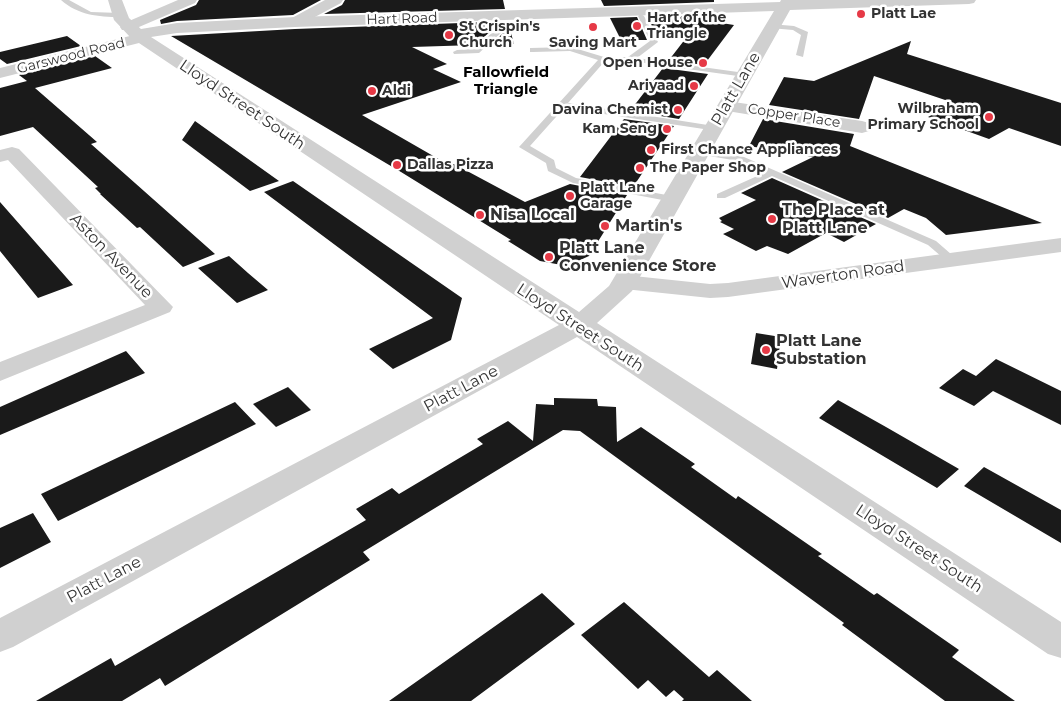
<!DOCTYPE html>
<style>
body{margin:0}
canvas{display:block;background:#fff}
</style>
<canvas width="1061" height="701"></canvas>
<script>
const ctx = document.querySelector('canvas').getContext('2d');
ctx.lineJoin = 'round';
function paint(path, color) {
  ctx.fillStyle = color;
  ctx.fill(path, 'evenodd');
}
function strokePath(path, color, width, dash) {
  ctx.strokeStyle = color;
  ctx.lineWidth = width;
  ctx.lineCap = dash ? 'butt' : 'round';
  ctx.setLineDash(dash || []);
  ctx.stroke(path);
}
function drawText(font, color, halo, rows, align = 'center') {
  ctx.font = font + ' Montserrat,sans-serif';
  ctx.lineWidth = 5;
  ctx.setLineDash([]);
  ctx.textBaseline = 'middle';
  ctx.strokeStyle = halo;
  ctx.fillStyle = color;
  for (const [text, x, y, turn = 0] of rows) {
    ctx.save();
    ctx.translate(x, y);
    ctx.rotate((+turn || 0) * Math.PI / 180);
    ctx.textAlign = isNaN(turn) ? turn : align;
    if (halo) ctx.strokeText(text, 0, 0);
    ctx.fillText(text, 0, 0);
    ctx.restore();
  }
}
paint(new Path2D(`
 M 199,0 L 321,0 L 293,15 L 177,21 L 161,24 L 160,20 L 196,5 Z
 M 345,0 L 503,0 L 505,9 L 324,14 L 342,5 Z
 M 601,0 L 714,0 L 714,2 L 604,6 Z
 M 715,15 L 715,22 L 734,25 L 704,65 L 669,60 L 686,38 L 659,39 L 647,17 Z
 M 637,17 L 647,40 L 621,40 L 610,18 Z
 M 489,22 L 492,30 L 475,45 L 412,47 L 447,64 L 433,69 L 461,82 L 362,115 L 449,165 L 454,164 L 525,202 L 570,184 L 627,195 L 589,256 L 567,266 L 540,261 L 508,241 L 511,240 L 401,172 L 171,36 L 295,29 Z
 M 501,22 L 508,22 L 514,44 L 491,45 L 503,33 Z
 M 67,36 L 81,46 L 7,64 L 0,59 L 0,52 Z
 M 911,41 L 907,54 L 1061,103 L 1061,146 L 1009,128 L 989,139 L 928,117 L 954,103 L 874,76 L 859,119 L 769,105 L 784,77 L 814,81 Z
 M 95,56 L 112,68 L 35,88 L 97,142 L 91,144 L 215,254 L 183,267 L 140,227 L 137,228 L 100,194 L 101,194 L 95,188 L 98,187 L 33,127 L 0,136 L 0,88 L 27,81 L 19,75 Z
 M 663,68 L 708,74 L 679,119 L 630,111 Z
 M 624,119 L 674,126 L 633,187 L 580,177 Z
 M 763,119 L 854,134 L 850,146 L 1042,223 L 946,235 L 926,218 L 904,209 L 888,218 L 782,172 L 813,157 L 749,146 Z
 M 195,121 L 279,181 L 250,191 L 182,140 Z
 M 772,178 L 876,224 L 844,242 L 826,233 L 788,254 L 767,246 L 756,251 L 723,234 L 734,229 L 720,222 L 722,221 L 719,218 L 756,200 L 741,193 Z
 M 293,181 L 462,298 L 451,340 L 393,369 L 369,349 L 433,318 L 264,192 Z
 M 0,202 L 73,285 L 38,298 L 0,251 Z
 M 229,256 L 248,273 L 268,290 L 237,303 L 198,268 Z
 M 756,333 L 781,337 L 777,369 L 751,364 Z
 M 126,351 L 145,373 L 0,435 L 0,407 Z
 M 996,359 L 1061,391 L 1061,425 L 993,391 L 974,406 L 939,388 L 963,369 L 976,376 Z
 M 288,387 L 311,410 L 276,427 L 253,404 Z
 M 554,398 L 597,399 L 598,406 L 616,407 L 617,442 L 641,427 L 695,464 L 691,467 L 736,499 L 738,496 L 822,554 L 818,556 L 874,595 L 877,593 L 959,650 L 952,657 L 1015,701 L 945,701 L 842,625 L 844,623 L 580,431 L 563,430 L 363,552 L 370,560 L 165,686 L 160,678 L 122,701 L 36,701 L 111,658 L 115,666 L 366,520 L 356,509 L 392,488 L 399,494 L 483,444 L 477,439 L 508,421 L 533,441 L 536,404 L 554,405 Z
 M 838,400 L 886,427 L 959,469 L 937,488 L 819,418 Z
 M 235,402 L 256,424 L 58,521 L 41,494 Z
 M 984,467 L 1061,510 L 1061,543 L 964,486 Z
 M 33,513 L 51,542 L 0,568 L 0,528 Z
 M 542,593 L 575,624 L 471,701 L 389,701 Z
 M 624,602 L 709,677 L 717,670 L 752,701 L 682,701 L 684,699 L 674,690 L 666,697 L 648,680 L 638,689 L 581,635 Z`), '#1a1a1a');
paint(new Path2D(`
 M 61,0 L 69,0 L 91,12 L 120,13 L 123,15 L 120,17 C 98,17 78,15 61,0 Z
 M 641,14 L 644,16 L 658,42 L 637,58 L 745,73 L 749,75 L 745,77 L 630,61 L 605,61 L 568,103 L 714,126 L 717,127 L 717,131 L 564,108 L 530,146 L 554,160 L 556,168 L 576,178 L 677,197 L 677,201 L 673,202 L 573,183 L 548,171 L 546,163 L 519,147 L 598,60 L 570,51 L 533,52 L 530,52 L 530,48 L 571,47 L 604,57 L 628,57 L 650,41 L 638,16 Z
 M 495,19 L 499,21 L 502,32 L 479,53 L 454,54 L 453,52 L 457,50 L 474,49 L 494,31 L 491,21 Z
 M 770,24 L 794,26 L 808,32 L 803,57 L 796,55 L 801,35 L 793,30 L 770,28 Z
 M 700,149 L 744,157 L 936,241 L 959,261 L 953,264 L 949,263 L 928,245 L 772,176 L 725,198 L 717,198 L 717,194 L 764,173 L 739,161 L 697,154 L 697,150 Z`), '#d0d0d0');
paint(new Path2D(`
 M 178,0 L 197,0 L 195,3 L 132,30 L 122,30 L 120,27 L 122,24 Z
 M 325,0 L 343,0 L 341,3 L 300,25 L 290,25 L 288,22 L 290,19 Z
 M 142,33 L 147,35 L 150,38 L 147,41 L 0,78 L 0,68 Z
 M 727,101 L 862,121 L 869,123 L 871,127 L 869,131 L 862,133 L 721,110 L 718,106 L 721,102 Z
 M 12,147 L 19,149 L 173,307 L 170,312 L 0,381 L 0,362 L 145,305 L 8,160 L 0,162 L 0,150 Z
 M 1061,238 L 1061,252 L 728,297 L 710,298 L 624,289 L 616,287 L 612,282 L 616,277 L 624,275 L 710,284 L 728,283 Z`), '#d0d0d0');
paint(new Path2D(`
 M 108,0 L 122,0 L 129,18 L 141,29 L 177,23 L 295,17 L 780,2 L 781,0 L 976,0 L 974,3 L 969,4 L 790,10 L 632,291 L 597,323 L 1061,622 L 1061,658 L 1048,654 L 577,337 L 13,647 L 0,652 L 0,618 L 559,325 L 130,37 L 114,20 ZM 774,11 L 609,286 L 579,312 L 151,37 L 177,33 L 295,27 Z`), '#d0d0d0');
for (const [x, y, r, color] of [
 [861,14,5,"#e63946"],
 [637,26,5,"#e63946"],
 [593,27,5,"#e63946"],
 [449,35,5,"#e63946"],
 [703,63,5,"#e63946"],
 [694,86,5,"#e63946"],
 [372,91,5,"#e63946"],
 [678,110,5,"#e63946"],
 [989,117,5,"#e63946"],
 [667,129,5,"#e63946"],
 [651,150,5,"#e63946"],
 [397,165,5,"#e63946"],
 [640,168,5,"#e63946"],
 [570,196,5,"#e63946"],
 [480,215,5,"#e63946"],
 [772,219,5,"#e63946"],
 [605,226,5,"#e63946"],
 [549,257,5,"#e63946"],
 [766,350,5,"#e63946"]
]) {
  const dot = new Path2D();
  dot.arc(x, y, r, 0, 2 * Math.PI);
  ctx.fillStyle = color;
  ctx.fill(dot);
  strokePath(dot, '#fff', 2);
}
drawText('bold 14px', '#333', '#fff', [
 ["Platt Lae",871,14],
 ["Hart of the",647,18],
 ["Triangle",647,34],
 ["St Crispin's",459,27],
 ["Church",459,43],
 ["Saving Mart",593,43,"center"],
 ["Open House",693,63,"right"],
 ["Ariyaad",684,86,"right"],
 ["Aldi",382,91],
 ["Wilbraham",979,109,"right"],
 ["Primary School",979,125,"right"],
 ["Davina Chemist",668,110,"right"],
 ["Kam Seng",657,129,"right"],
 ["First Chance Appliances",661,150],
 ["Dallas Pizza",407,165],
 ["The Paper Shop",650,168],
 ["Platt Lane",580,188],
 ["Garage",580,204]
], 'left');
drawText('14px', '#333', '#fff', [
 ["Hart Road",402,19,-2],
 ["Garswood Road",71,56,-14],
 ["Copper Place",794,116,9]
]);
drawText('bold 15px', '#000', '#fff', [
 ["Fallowfield",506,73],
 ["Triangle",506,90]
]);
drawText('16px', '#333', '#fff', [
 ["Platt Lane",736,89,-60],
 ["Lloyd Street South",242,105,34],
 ["Aston Avenue",111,256,46],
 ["Waverton Road",843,275,-8],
 ["Lloyd Street South",580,328,33],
 ["Platt Lane",461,389,-28],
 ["Lloyd Street South",919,549,33],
 ["Platt Lane",104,580,-28]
]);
drawText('bold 16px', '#333', '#fff', [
 ["The Place at",782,210],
 ["Platt Lane",782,228],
 ["Nisa Local",490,215],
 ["Martin's",615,226],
 ["Platt Lane",559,248],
 ["Convenience Store",559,266],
 ["Platt Lane",776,341],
 ["Substation",776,359]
], 'left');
</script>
